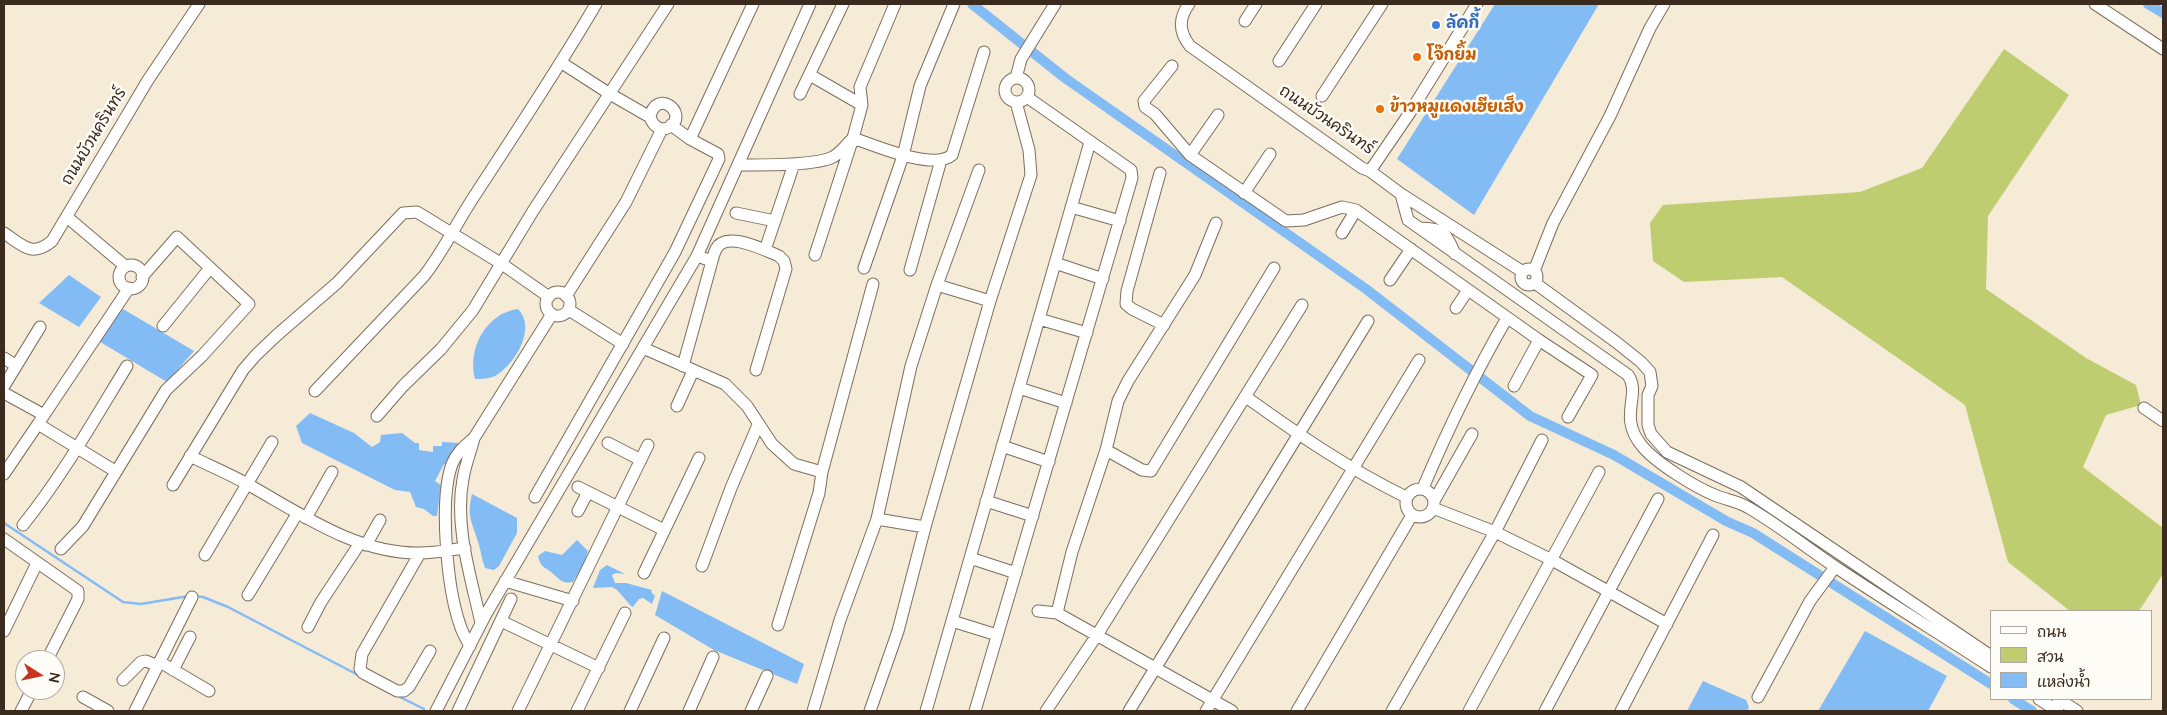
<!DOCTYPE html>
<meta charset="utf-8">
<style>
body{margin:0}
#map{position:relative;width:2167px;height:715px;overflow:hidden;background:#f5ebd6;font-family:"Architects Daughter","Playpen Sans Thai",sans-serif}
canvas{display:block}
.frame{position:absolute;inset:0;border:5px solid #3b2a1e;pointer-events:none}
.legend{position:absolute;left:1990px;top:610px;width:162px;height:90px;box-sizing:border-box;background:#fdfcf7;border:1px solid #afa8a0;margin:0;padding:6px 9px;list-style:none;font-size:15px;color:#3b2a1e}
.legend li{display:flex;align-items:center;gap:10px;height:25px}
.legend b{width:25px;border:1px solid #afa8a0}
.north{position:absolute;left:15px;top:650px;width:50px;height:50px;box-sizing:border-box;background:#fdfcf7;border:1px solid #afa8a0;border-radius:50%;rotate:100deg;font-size:14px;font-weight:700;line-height:20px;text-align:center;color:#3b2a1e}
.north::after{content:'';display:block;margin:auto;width:18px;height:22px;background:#c8321e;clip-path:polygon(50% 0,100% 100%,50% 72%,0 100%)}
</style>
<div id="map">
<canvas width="2167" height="715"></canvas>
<div class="frame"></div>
<ul class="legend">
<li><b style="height:6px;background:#fff"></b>ถนน</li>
<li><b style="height:14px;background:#becd6f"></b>สวน</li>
<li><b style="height:14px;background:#83bcf4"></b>แหล่งน้ำ</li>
</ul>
<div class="north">N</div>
</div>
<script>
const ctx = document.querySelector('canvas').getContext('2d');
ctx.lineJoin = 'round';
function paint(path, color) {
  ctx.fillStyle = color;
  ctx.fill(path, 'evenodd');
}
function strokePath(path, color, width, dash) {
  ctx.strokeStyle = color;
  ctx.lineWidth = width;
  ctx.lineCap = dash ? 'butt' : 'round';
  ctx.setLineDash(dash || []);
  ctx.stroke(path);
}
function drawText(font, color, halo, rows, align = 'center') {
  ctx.font = font + ' "Architects Daughter","Playpen Sans Thai",sans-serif';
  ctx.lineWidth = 5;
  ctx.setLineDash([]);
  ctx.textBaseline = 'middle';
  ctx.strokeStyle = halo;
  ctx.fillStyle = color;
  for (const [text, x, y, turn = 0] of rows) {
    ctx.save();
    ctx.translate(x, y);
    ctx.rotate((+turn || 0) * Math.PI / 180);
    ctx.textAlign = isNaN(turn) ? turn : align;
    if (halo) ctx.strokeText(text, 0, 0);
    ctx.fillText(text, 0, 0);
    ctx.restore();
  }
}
paint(new Path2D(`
 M 2004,49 L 2069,95 L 1988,216 L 1986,289 L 2086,358 L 2136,385 L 2141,405 L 2106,415 L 2083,467 L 2163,528 L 2163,574 L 2139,611 L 2070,611 L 2008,562 L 1965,405 L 1782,277 L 1684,282 L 1653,261 L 1650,223 L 1663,205 L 1860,192 L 1922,168 Z`), '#becd6f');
paint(new Path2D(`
 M 1495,4 L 1599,4 L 1474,215 L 1397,159 Z
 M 69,275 L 101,297 L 79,327 L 39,303 Z
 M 123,309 L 194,351 L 167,382 L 97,340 Z
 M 518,309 C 537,328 515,363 498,374 C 491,379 482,379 475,379 C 467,349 486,313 518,309 Z
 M 310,413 L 354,433 L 372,447 L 380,442 L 381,435 L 402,433 L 415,443 L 419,443 L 419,450 L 433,452 L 433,446 L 442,446 L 442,442 L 459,443 L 448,464 L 444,464 L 435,481 L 441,485 L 437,516 L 433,516 L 424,509 L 416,507 L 410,492 L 395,490 L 302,443 L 296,426 Z
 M 472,494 L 517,518 L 517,533 L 499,566 L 494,570 L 485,568 C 482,560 481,553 479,545 C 473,523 466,518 472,494 Z
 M 577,540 L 588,551 L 584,564 L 573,582 C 561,584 560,579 551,572 C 544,567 540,566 538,556 L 545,551 L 562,555 Z
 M 607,565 L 625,574 L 616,573 L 612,575 L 615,583 L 626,583 L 652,590 L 651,592 L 655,596 L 652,604 L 643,598 L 639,599 L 633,607 L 631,606 L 617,590 L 612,587 L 593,588 L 600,570 Z
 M 662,591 L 804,664 L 797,684 L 714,650 L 655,615 Z
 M 1865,631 L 1947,676 L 1928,711 L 1818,711 Z
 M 1703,681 L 1746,700 L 1749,707 L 1747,711 L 1687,711 Z`), '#83bcf4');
strokePath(new Path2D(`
 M 4,523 L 123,602 L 141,604 L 189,596
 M 195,596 L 203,597 L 228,607 L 358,675
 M 398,696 L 424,709`), '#83bcf4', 2.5);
strokePath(new Path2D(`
 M 972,4 L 1065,78 L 1366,289 L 1530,416 L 1614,455 L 1726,521 L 1753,533 L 1991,684
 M 2148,4 L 2163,13
 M 2013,699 L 2032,711`), '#83bcf4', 10);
const minor = new Path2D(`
 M 1189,4 C 1178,19 1179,32 1190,46 L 1362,168 L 1370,171 L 1401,194 L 1523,272
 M 2095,4 L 2163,49
 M 1245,21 L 1256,4
 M 1279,61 L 1316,4
 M 562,63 L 610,94 L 650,117 C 653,126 661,133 671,126 C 688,112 656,88 650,117
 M 1172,66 L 1144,101 L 1145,107 L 1155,114 L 1190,155 L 1286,221 L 1304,220 L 1342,207 L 1356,210 L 1378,226 L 1539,340 L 1592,375 L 1568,417
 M 810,75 L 862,105
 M1005 90a12 12 0 1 1 24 0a12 12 0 1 1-24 0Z
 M 1016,78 L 1021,59 L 1055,4
 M 800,94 L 843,4
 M 1322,96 L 1382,4
 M 853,138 C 874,145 933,171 952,155 L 984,52
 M 690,139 L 753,4
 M 1190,155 L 1218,115
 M 739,165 C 761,165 815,166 833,157 C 840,153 845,147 850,141
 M 1370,171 L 1411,111 L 1477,4
 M 1160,173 L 1127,291 L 1126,304 L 1132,309 L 1164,325
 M 1244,193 L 1270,154
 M 1401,194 L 1408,220 L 1628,375 C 1642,395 1617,416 1642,446 C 1656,463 1696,488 1717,496 C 1728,500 1740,502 1749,508 C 1780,526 1808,549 1837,568 C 1888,602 1940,634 1991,667
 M 1071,207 L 1120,221
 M 736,213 L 775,221
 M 67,217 L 125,266
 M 1420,228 C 1443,228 1446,233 1455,254
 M 4,233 C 22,245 32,258 52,241 L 148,80 L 199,4
 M 1342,233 L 1356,210
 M 767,244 L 794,164
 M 815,255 L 853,138 L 862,105 L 860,87 L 895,4
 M 697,256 L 712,261 C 713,257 714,253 716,249 C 726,230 764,250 779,256 L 784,261 L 786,269 L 756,370
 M 1055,263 L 1103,279
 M119 277a12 12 0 1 1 24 0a12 12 0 1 1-24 0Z
 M 864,268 L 903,156 L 920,86 L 954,4
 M1521 277a8 8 0 1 1 16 0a8 8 0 1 1-16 0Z
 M 910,270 L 941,160
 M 1534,271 L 1553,223 L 1610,116 L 1650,28 L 1664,4
 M 1390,280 L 1411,249
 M 1535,283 L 1616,342 L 1641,362 L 1650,372 L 1652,386 L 1648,395 L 1648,425 L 1651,434 L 1667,452 L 1741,487 L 1991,656
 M 937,285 L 990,301
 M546 304a12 12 0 1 1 24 0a12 12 0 1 1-24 0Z
 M 566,296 L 626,202 L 662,129
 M 1456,308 L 1468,290
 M 569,310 L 623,344
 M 1039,319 L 1087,333
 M 163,326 L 210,268
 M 643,348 L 725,384 L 747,406 L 772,444 L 794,464 L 822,472
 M 4,358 L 15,365
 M 683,366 L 712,261
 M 4,386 L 40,327
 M 1514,386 L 1539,340
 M 1019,388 L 1066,403
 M 315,391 L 424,276 C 444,250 457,222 475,195 C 516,132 558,69 596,4
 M 4,393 L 44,415
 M 1246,397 C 1299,435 1347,468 1406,497
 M 677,406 L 693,371
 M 2144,408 L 2163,421
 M 377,416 L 403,386 L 441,349 L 473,310 L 533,211 L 668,4
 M 474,438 C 471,451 465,465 463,479 C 454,526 471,577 481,623
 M 608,443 L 641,460
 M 1002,446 L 1049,462
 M 1106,450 L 1142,470 L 1151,471 L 1274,268
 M 190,456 C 210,466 230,474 249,485 C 301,514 357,554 420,553 C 435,553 450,550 465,548
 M 115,471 L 38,424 L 129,288
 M 4,474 L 38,424
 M 173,485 L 243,370 L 256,355 L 277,335 L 337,283 L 403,213 L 417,212 L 502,264 L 549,297
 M 578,487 L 664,530
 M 1423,488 C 1448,429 1475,373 1507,318
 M1406 503a14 14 0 1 1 28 0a14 14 0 1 1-28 0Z
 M 535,497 L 675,252 L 719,159 L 718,154 L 690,139 L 671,125
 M 986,501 L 1033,516
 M 1434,501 L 1472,434
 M 1433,508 L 1495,532 L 1552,560 L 1667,624
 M 578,511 L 588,492
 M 306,518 L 332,472
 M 877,519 L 925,527
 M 23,525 C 63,475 94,420 127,366
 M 4,539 L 78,591 L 78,599 L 47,660
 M 366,545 L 380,520
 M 61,549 L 83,526 L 166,390 L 202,356 L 249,304 L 177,237 L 142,277
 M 420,553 L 362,654 L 360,669 L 363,673 L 397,691 L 404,691 L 409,687 L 430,651
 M 205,555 L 272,442
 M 970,558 L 1016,573
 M 702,566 L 731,488 L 758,425
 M 644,573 L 699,458
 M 505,581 L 573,601
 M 248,595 L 297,514
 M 1038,611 L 1057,613 L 1232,711
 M 1057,613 L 1072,552 L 1106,450 L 1118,401 L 1128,381 L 1195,275 L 1216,223
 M 501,621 L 599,668
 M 952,621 L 997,635
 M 778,625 L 819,493 L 822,472 L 873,284
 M 308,627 L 321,602 L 360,543
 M 4,631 L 37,563
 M 470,646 C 466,639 462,632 460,625 C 447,588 439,500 452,464 C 457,452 465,446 474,438 L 552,314
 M 160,662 L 209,691
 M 173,670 L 190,637
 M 123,680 L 141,662 L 146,661 L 158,666
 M 83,697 L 108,711
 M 1758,697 L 1810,601 L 1835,567
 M 2039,699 L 2058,711
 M 2058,699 L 2077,711
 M 21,711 L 32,690
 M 135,711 L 192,597
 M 436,711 L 486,614 L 697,256 L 810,4
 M 458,711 L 511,599
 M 518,711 L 648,445
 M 577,711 L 625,613
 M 630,711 L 664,638
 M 689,711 L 713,657
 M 751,711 L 767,676
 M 813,711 L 840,620 L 877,519 L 911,366 L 937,285 L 979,170
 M 870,711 L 898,631 L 925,527 L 990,301 L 1031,175 L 1029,150 L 1016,102
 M 926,711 L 1090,142
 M 975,711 L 1132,178 L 1131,170 L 1027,97
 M 1046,711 L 1097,635 L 1302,305
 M 1129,711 L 1368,321
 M 1206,711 L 1419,360
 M 1297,711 L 1412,515
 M 1392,711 L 1495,532 L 1542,440
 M 1469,711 L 1599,472
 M 1545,711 L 1658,499
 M 1621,711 L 1713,535`);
strokePath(minor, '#7c6e5e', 13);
strokePath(minor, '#fff', 11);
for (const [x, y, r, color] of [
 [1436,25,5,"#3f7fe0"],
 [1417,57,5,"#e8710a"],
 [1380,109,5,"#e8710a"]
]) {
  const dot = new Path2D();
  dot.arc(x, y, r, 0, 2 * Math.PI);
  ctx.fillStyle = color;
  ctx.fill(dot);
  strokePath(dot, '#fdfcf7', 2);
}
drawText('bold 16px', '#366cbe', '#fdfcf7', [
 ["ลัคกี้",1446,25]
], 'left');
drawText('bold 16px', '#c56008', '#fdfcf7', [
 ["โจ๊กยิ้ม",1427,57],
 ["ข้าวหมูแดงเฮียเส็ง",1390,109]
], 'left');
drawText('16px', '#3b2a1e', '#fdfcf7', [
 ["ถนนบัวนครินทร์",1326,121,34],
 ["ถนนบัวนครินทร์",95,137,-59]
]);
</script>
